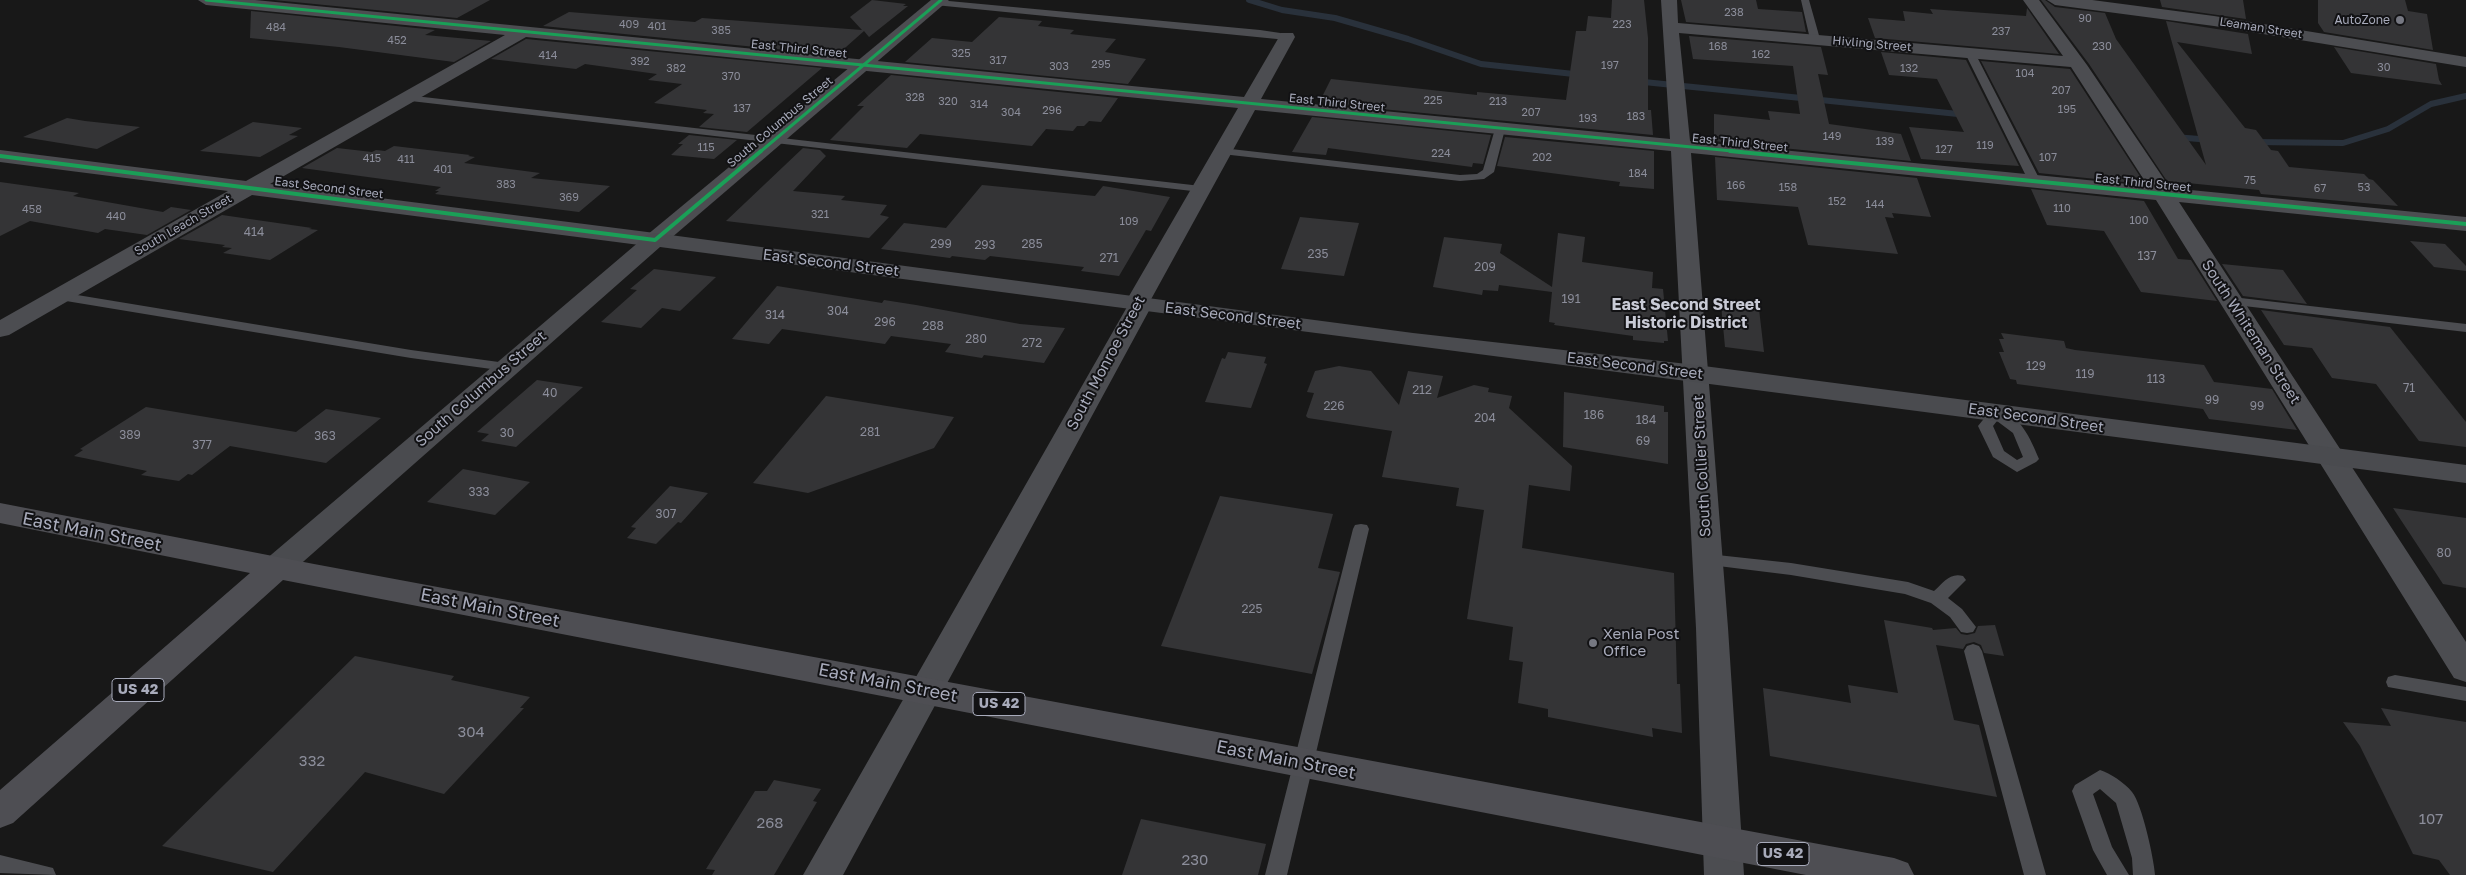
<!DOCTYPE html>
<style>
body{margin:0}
canvas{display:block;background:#181818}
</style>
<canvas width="2466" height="875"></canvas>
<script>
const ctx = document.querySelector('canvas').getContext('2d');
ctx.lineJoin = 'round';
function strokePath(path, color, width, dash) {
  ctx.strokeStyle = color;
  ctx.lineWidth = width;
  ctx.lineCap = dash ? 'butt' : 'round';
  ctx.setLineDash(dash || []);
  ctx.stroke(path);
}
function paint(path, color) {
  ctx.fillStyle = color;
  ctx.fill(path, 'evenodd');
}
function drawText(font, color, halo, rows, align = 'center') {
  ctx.font = font + ' "Golos Text",sans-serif';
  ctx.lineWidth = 4;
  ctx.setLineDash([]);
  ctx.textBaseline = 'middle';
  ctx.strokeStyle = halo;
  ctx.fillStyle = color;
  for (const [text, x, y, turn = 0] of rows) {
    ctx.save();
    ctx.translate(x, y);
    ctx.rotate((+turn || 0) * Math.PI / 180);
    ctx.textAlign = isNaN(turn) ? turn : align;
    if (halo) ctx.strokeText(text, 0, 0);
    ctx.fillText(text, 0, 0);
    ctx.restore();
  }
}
strokePath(new Path2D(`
 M 1249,0 L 1282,10 L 1335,18 L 1408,39 L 1481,64 L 1583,75
 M 1634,81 L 1968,115
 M 2174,137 L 2212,140
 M 2254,142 L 2343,143 L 2388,129 L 2431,104 L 2466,96`), '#29313b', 6);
paint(new Path2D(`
 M 274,0 L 490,0 L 457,18 Z
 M 872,0 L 906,4 L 903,6 L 908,6 L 869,37 L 864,31 L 837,55 L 543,26 L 569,12 L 695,22 L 702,18 L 862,30 L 850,17 Z
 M 1612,0 L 1644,0 L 1648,38 L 1648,110 L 1651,110 L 1653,135 L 1319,103 L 1331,79 L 1477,95 L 1477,92 L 1566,100 L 1576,31 L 1586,31 L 1588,16 L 1611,18 Z
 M 1681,0 L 1756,0 L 1758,9 L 1802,12 L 1806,32 L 1686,22 Z
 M 2041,0 L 2045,0 L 2055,7 L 2105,13 L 2116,39 L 2206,165 L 2166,21 L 2248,34 L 2252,54 L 2177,42 L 2245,128 L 2256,130 L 2271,150 L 2278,151 L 2289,167 L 2364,174 L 2369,179 L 2373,180 L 2398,206 L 2261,194 L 2259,190 L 2167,181 L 2089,64 Z
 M 2160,0 L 2243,0 L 2246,19 L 2162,7 Z
 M 2318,0 L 2405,0 L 2408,11 L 2427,14 L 2433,50 L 2324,32 L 2318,23 Z
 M 2027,8 L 2059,54 L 1875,38 L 1868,18 L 1905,21 L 1903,11 L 1933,14 L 1930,9 L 2026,16 Z
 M 251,11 L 435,30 L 425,35 L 491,41 L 454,62 L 339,47 L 250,38 Z
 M 999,17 L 1042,21 L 1038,26 L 1074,30 L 1070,34 L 1116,39 L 1105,52 L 1146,59 L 1128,84 L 905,62 L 932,38 L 972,42 Z
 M 1689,36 L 1821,47 L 1828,75 L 1818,74 L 1829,124 L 1901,134 L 1911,161 L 1714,141 L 1714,114 L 1770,120 L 1768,111 L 1800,114 L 1793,66 L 1693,59 Z
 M 526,39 L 822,68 L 747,132 L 699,127 L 714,114 L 703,113 L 707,110 L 654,103 L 682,84 L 648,80 L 657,74 L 585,64 L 576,69 L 491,59 Z
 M 2334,47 L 2436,64 L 2439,80 L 2442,85 L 2351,73 Z
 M 1881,52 L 1966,60 L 2019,166 L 1921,159 L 1909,127 L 1964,132 L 1937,79 L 1889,75 Z
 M 1981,61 L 2070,69 L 2141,178 L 2130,177 L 2134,183 L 2039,173 Z
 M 891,75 L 1118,98 L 1101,122 L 1089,121 L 1084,126 L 1077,126 L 1073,131 L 1046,129 L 1032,146 L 920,134 L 907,148 L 830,140 L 864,106 L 857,106 Z
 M 1312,117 L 1491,135 L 1483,164 L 1473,163 L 1472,167 L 1328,148 L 1326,155 L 1292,152 Z
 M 67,118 L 85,121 L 140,127 L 97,149 L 23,137 Z
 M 253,122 L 302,128 L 289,135 L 298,136 L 260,157 L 200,151 Z
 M 689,135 L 737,140 L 714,159 L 671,155 L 683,144 L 678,144 Z
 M 1505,137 L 1654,151 L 1654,189 L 1619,186 L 1620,182 L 1497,166 Z
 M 394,146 L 470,155 L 468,156 L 475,157 L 464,163 L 540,173 L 531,178 L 610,186 L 579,212 L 435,194 L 439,191 L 435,191 L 441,187 L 302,168 L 337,148 L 372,152 L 376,150 L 385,151 Z
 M 803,148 L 820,150 L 826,156 L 793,191 L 845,196 L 841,200 L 887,205 L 880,215 L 889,217 L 869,238 L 726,221 Z
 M 1715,157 L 1917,178 L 1931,217 L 1892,213 L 1894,218 L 1885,217 L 1898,254 L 1808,245 L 1798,207 L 1717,200 Z
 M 0,182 L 79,193 L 73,196 L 163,212 L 171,207 L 191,210 L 147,235 L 105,229 L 98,233 L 30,221 L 0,236 Z
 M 982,185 L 1095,196 L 1103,186 L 1170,197 L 1151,231 L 1146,230 L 1119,276 L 1081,271 L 1084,267 L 990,256 L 985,260 L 952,256 L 950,258 L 881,249 L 904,223 L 946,228 Z
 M 2031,189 L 2144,201 L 2178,259 L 2191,260 L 2217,301 L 2141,292 L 2104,231 L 2047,225 Z
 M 222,215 L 312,228 L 309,229 L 318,230 L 270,260 L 223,253 L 232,248 L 222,247 L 225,245 L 179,239 Z
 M 1300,217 L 1359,223 L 1344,276 L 1281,269 Z
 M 1558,233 L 1585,237 L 1582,262 L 1653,272 L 1652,288 L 1663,289 L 1668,341 L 1664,341 L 1664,343 L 1633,340 L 1633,336 L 1554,325 L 1555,323 L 1549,322 L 1552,292 L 1499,285 L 1498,291 L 1483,290 L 1482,295 L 1433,287 L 1444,237 L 1502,244 L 1500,253 L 1552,287 Z
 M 2410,241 L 2445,244 L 2466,266 L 2466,271 L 2434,267 Z
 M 2222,264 L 2283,270 L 2307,304 L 2243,296 Z
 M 654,269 L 716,277 L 680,311 L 662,308 L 641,328 L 601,322 L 637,290 L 630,289 Z
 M 777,286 L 882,303 L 884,300 L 916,305 L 1020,324 L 1065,328 L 1044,363 L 984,355 L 982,358 L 945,352 L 951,344 L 891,336 L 885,344 L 782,329 L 769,344 L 732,339 Z
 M 1721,304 L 1759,309 L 1764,352 L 1725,347 Z
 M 2261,310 L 2390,327 L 2466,422 L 2466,447 L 2419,441 L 2376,384 L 2332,378 L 2312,348 L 2284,345 Z
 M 2001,333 L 2064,341 L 2066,348 L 2075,350 L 2204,365 L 2214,382 L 2272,389 L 2297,430 L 2209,419 L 2203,409 L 2017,384 L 2016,380 L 2010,379 L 1999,352 L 2004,352 L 1999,339 L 2004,339 Z
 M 1228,352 L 1266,357 L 1264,363 L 1267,364 L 1251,408 L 1205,402 L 1222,358 L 1225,359 Z
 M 1339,366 L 1371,371 L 1399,405 L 1408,371 L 1443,376 L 1437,398 L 1474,385 L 1489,388 L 1488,392 L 1512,396 L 1509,408 L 1572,466 L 1570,491 L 1529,485 L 1522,548 L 1674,573 L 1677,684 L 1680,684 L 1682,733 L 1652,728 L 1653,737 L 1548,717 L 1548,709 L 1518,703 L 1523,662 L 1509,660 L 1513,627 L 1467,619 L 1484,510 L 1456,506 L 1459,488 L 1382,477 L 1392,431 L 1308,418 L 1306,416 L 1314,393 L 1307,392 L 1315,371 Z
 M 537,380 L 583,387 L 516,447 L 481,441 L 489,434 L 477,432 Z
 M 1564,392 L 1664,406 L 1664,412 L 1668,412 L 1668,464 L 1563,447 Z
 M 826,396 L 954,417 L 934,448 L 808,493 L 753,483 Z
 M 146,407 L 296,432 L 326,409 L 381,418 L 326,463 L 230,446 L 192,475 L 188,474 L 179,481 L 141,475 L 147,471 L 74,456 L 83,450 L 80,449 Z
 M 463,469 L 530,482 L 495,515 L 427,502 Z
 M 670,486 L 708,493 L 681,523 L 678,522 L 656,544 L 627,538 L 636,528 L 631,527 Z
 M 1220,496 L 1333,514 L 1318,568 L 1340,572 L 1312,674 L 1161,646 Z
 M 2393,508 L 2466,518 L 2466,588 L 2443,584 Z
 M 1884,620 L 1932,628 L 1933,630 L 1956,628 L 1961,634 L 1967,635 L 1975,633 L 1978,626 L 1995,625 L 2004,656 L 1984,653 L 1981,645 L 1974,642 L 1966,644 L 1963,649 L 1936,645 L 1954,720 L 1979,725 L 1997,797 L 1770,756 L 1763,688 L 1851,703 L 1848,685 L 1898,693 Z
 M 355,656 L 454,676 L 451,680 L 530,697 L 520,708 L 524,708 L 444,794 L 365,772 L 273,872 L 162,846 Z
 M 2381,708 L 2466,722 L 2466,875 L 2450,875 L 2439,860 L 2413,854 L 2360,746 L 2343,722 L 2391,726 Z
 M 774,780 L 821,789 L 813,801 L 817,802 L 774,875 L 712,875 L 715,870 L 706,869 L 755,791 L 767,791 Z
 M 1141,819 L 1266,844 L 1258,875 L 1122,875 Z`), '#343436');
paint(new Path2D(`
 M 938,0 L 1260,30 L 1287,34 L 1292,37 L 1287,40 L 935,5 L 934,3 Z
 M 1801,0 L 1809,0 L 1820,39 L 1818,41 L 1810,39 Z
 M 1970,50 L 1975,53 L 2041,182 L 2039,184 L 2031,184 L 2029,182 L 1965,53 Z
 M 406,95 L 1201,186 L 1207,189 L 1201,192 L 402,100 L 402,96 Z
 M 1500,126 L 1505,129 L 1494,172 L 1484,179 L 1460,181 L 1222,154 L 1217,151 L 1222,148 L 1460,175 L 1477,174 L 1483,170 L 1495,129 Z
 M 59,292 L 411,350 L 506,363 L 513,367 L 506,371 L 411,358 L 54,299 L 53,296 L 54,293 Z
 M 2232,297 L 2466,324 L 2466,332 L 2227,304 L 2225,301 Z
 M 1996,409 C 2021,415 2030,438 2039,459 L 2036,462 L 2017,472 L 1993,457 L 1978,426 L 1991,410 ZM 1997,421 L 2013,433 L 2023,457 L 2017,460 L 2004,451 L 1993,426 Z
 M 1361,524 L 1367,525 L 1369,529 L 1287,875 L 1265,875 L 1353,529 L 1355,525 Z
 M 1708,554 L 1791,563 L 1908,582 L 1934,591 C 1943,583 1950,572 1963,576 L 1966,580 L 1948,598 L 1962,609 L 1976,627 L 1973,632 L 1967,633 L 1961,632 L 1950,617 L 1931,603 L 1905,594 L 1791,575 L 1702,564 L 1700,560 L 1702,556 Z
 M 1973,644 L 1979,646 L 1982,651 L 2046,875 L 2024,875 L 1964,651 L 1967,646 Z
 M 2395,675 L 2466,687 L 2466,701 L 2388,687 L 2386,682 L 2388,677 Z
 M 2100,770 C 2110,773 2125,783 2132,792 C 2142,804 2154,859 2155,875 L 2133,875 L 2132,858 L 2116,803 L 2100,789 L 2093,794 L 2112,847 L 2129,875 L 2107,875 L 2093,850 L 2072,791 L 2075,785 Z
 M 0,855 L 53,868 L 56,875 L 0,873 Z`), '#4c4d51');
paint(new Path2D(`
 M 198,0 L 255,0 L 1244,97 L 1279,37 L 1281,33 L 1293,33 L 1295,37 L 1261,99 L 1670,139 L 1661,0 L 1677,0 L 1678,23 L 2063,56 L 2023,0 L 2039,0 L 2087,65 L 2170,188 L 2466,217 L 2466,231 L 2179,202 L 2466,642 L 2466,682 L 2454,678 L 2156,200 L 1691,153 L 1728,628 L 1744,875 L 1704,875 L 1696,628 L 1671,151 L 1255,110 L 1149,303 L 1151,307 L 843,875 L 803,875 L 1127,307 L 1125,303 L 1238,108 L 526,37 L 270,184 L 655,233 L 663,235 L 666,240 L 663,245 L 655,247 L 252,195 L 9,335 L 0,337 L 0,320 L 228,191 L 0,162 L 0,150 L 246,181 L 505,35 L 206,5 ZM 1679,33 L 2071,67 L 2148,186 L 1690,141 Z
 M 2047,0 L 2092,0 L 2214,16 L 2466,57 L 2466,67 L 2214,26 L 2055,5 Z`), '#4c4d51');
paint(new Path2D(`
 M 931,0 L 949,0 L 663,245 L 655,247 L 647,245 L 644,240 L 647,235 Z`), '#4c4d51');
paint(new Path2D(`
 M 655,233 L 1413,333 L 1696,365 L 2466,465 L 2466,483 C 1864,403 1262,327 660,247 L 287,576 L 276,579 L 265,576 L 261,568 L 265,560 L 647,235 Z`), '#4a4b4f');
paint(new Path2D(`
 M 0,503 L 314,564 L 1894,858 L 1908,863 L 1914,875 L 1806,875 L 283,580 L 13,823 L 0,828 L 0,790 L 250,573 L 0,523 Z`), '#4e4e53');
strokePath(new Path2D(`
 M 206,0 L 1742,152
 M 760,152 L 941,0`), '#1a9f57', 3);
strokePath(new Path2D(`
 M 1730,151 L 2466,224
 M 0,156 L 655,240 L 761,151`), '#1a9f57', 4);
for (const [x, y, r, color] of [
 [2400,20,5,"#767882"],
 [1593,643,5,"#767882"]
]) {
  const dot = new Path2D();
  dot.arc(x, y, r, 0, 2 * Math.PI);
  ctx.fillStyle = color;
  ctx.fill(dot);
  strokePath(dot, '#121214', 2);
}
drawText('11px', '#8b8d9a', null, [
 ["238",1734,13],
 ["90",2085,19],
 ["409",629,25],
 ["223",1622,25],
 ["401",657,27],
 ["484",276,28],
 ["385",721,31],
 ["237",2001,32],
 ["452",397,41],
 ["168",1718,47],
 ["230",2102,47],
 ["325",961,54],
 ["162",1761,55],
 ["414",548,56],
 ["317",998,61],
 ["392",640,62],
 ["295",1101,65],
 ["197",1610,66],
 ["303",1059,67],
 ["30",2384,68],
 ["382",676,69],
 ["132",1909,69],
 ["104",2025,74],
 ["370",731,77],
 ["207",2061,91],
 ["328",915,98],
 ["225",1433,101],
 ["320",948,102],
 ["213",1498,102],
 ["314",979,105],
 ["137",742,109],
 ["195",2067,110],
 ["296",1052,111],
 ["304",1011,113],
 ["207",1531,113],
 ["183",1636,117],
 ["193",1588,119],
 ["149",1832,137],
 ["139",1885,142],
 ["119",1985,146],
 ["115",706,148],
 ["127",1944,150],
 ["224",1441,154],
 ["202",1542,158],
 ["107",2048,158],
 ["415",372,159],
 ["411",406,160],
 ["401",443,170],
 ["184",1638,174],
 ["75",2250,181],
 ["383",506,185],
 ["166",1736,186],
 ["158",1788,188],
 ["53",2364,188],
 ["67",2320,189],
 ["369",569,198],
 ["152",1837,202],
 ["144",1875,205],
 ["110",2062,209],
 ["458",32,210],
 ["321",820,215],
 ["440",116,217],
 ["100",2139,221],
 ["109",1129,222]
]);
drawText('12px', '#a8abbb', '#121214', [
 ["AutoZone",2390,20]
], 'right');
drawText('12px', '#a8abbb', '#121214', [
 ["Leaman Street",2261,28,9],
 ["Hivling Street",1872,44,5],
 ["East Third Street",799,49,6],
 ["East Third Street",1337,103,6],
 ["South Columbus Street",780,122,-40],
 ["East Third Street",1740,143,6],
 ["East Third Street",2143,183,6],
 ["East Second Street",329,188,7],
 ["South Leach Street",183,225,-30]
]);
drawText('12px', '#8b8d9a', null, [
 ["414",254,232],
 ["299",941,244],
 ["285",1032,244],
 ["293",985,245],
 ["235",1318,254],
 ["137",2147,256],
 ["271",1109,258],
 ["209",1485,267],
 ["191",1571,299],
 ["304",838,311],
 ["314",775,315],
 ["296",885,322],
 ["288",933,326],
 ["280",976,339],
 ["272",1032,343],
 ["129",2036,366],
 ["119",2085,374],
 ["113",2156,379],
 ["71",2409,388],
 ["212",1422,390],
 ["40",550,393],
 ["99",2212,400],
 ["226",1334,406],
 ["99",2257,406],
 ["186",1594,415],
 ["204",1485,418],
 ["184",1646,420],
 ["281",870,432],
 ["30",507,433],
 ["389",130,435],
 ["363",325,436],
 ["69",1643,441],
 ["377",202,445],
 ["333",479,492],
 ["307",666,514],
 ["80",2444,553],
 ["225",1252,609]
]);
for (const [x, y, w] of [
 [138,690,52],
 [999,704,52],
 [1783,854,52]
]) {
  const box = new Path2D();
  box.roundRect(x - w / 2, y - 11.5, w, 23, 4);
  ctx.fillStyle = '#121214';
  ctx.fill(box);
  strokePath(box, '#a8abbb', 1);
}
drawText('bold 14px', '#a8abbb', null, [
 ["US 42",138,690],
 ["US 42",999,704],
 ["US 42",1783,854]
]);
drawText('15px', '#a8abbb', '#121214', [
 ["East Second Street",831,263,7],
 ["East Second Street",1233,316,7],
 ["South Whiteman Street",2251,332,57],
 ["South Monroe Street",1106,363,-62],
 ["East Second Street",1635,366,7],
 ["South Columbus Street",481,389,-41],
 ["East Second Street",2036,418,8],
 ["South Collier Street",1702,466,-93]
]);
drawText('15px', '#a8abbb', '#121214', [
 ["Xenia Post",1603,634],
 ["Office",1603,651]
], 'left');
drawText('15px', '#8b8d9a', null, [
 ["304",471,732],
 ["332",312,761],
 ["107",2431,819],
 ["268",770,823],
 ["230",1195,860]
]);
drawText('bold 16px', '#c9cbd6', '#121214', [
 ["East Second Street",1686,305],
 ["Historic District",1686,323]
]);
drawText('18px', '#a8abbb', '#121214', [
 ["East Main Street",92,532,11],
 ["East Main Street",490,608,11],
 ["East Main Street",888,683,11],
 ["East Main Street",1286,760,11]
]);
</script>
